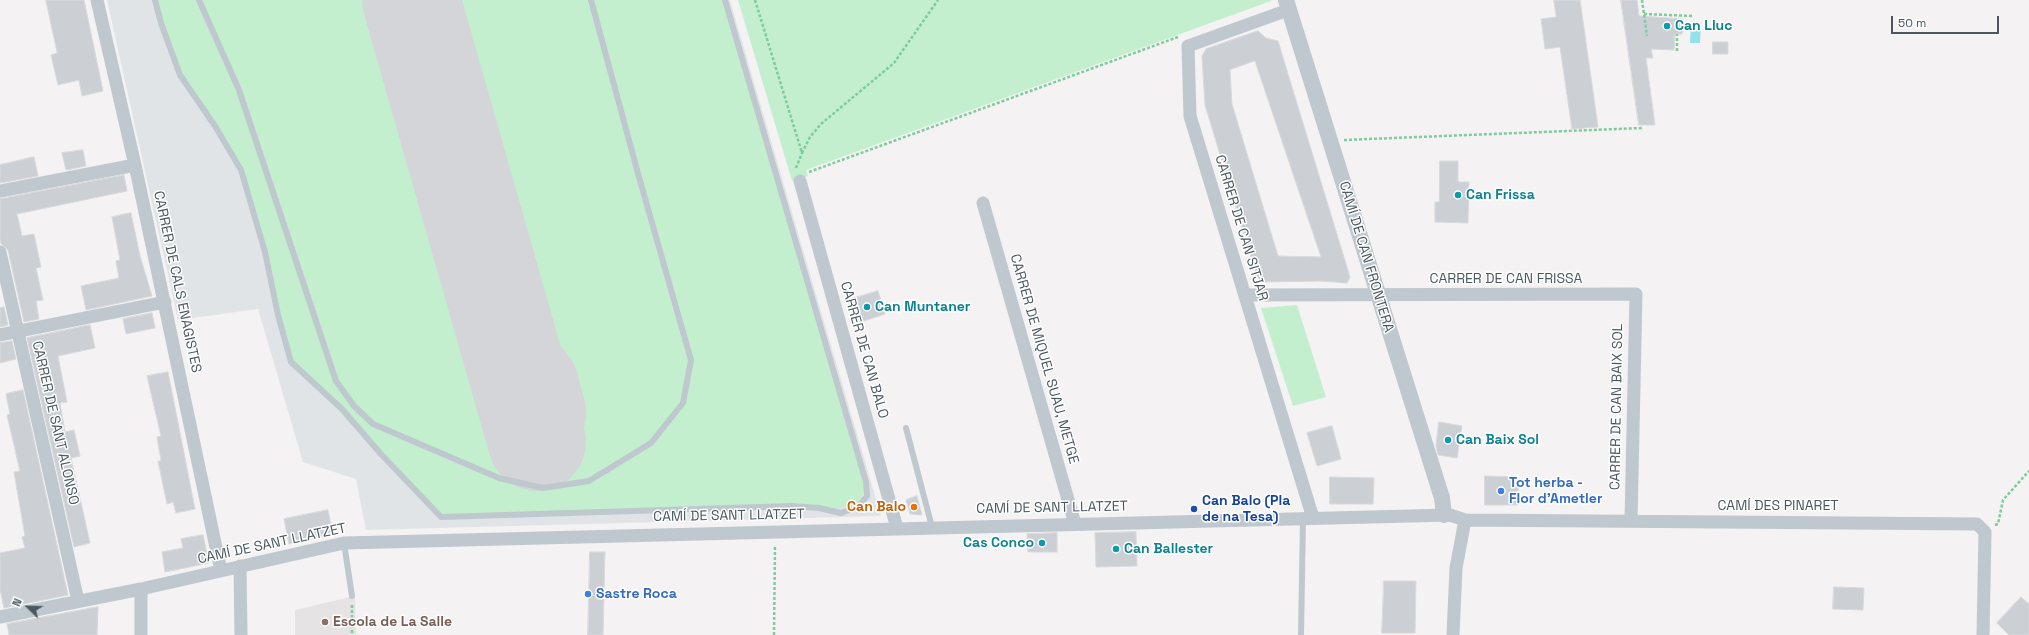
<!DOCTYPE html>
<meta charset="utf-8">
<style>
body{margin:0}
#map{position:relative;width:2029px;height:635px;overflow:hidden;background:#f4f2f3;font-family:"Space Grotesk",sans-serif}
canvas{display:block}
.north{position:absolute;left:8px;top:587px;width:40px;height:40px;-webkit-text-stroke:3px #fff;paint-order:stroke;rotate:293deg;font-size:11px;font-weight:700;line-height:16px;text-align:center;color:#4a585f}
.north::after{content:'';display:block;margin:auto;width:14px;height:18px;background:#4a585f;clip-path:polygon(50% 0,100% 100%,50% 72%,0 100%)}
.scale{position:absolute;left:1891px;top:16px;width:108px;height:18px;box-sizing:border-box;border:2px solid #4a585f;border-top:0;padding-left:5px;font-size:12px;line-height:14px;white-space:nowrap;color:#4a585f;-webkit-text-stroke:3px #fff;paint-order:stroke}
</style>
<div id="map">
<canvas width="2029" height="635"></canvas>
<div class="north">N</div>
<div class="scale">50 m</div>
</div>
<script>
const ctx = document.querySelector('canvas').getContext('2d');
ctx.lineJoin = 'round';
function paint(path, color) {
  ctx.fillStyle = color;
  ctx.fill(path, 'evenodd');
}
function strokePath(path, color, width, dash) {
  ctx.strokeStyle = color;
  ctx.lineWidth = width;
  ctx.lineCap = dash ? 'butt' : 'round';
  ctx.setLineDash(dash || []);
  ctx.stroke(path);
}
function drawText(font, color, halo, rows, align = 'center') {
  ctx.font = font + ' "Space Grotesk",sans-serif';
  ctx.lineWidth = 3;
  ctx.setLineDash([]);
  ctx.textBaseline = 'middle';
  ctx.strokeStyle = halo;
  ctx.fillStyle = color;
  for (const [text, x, y, turn = 0] of rows) {
    ctx.save();
    ctx.translate(x, y);
    ctx.rotate((+turn || 0) * Math.PI / 180);
    ctx.textAlign = isNaN(turn) ? turn : align;
    if (halo) ctx.strokeText(text, 0, 0);
    ctx.fillText(text, 0, 0);
    ctx.restore();
  }
}
paint(new Path2D(`
 M 355,596 L 356,635 L 295,635 L 295,610 Z`), '#e5e3e4');
paint(new Path2D(`
 M 107,0 L 730,0 L 881,516 L 366,530 L 356,479 L 303,462 L 258,309 L 178,320 Z`), '#e1e4e6');
paint(new Path2D(`
 M 156,0 L 386,0 L 516,453 L 585,433 L 564,363 L 529,330 L 436,0 L 725,0 L 866,482 L 859,506 L 826,509 L 728,508 L 441,517 L 291,362 L 241,170 L 182,78 Z
 M 738,0 L 1271,0 L 1271,1 L 806,170 L 808,176 L 792,181 Z
 M 1297,305 L 1326,397 L 1293,406 L 1261,308 Z`), '#c4efcf');
paint(new Path2D(`
 M 1691,23 L 1701,23 L 1700,43 L 1690,43 Z`), '#93e2e9');
strokePath(new Path2D(`
 M 503,314 C 515,337 540,349 555,370 C 560,377 561,390 564,399 C 567,409 569,418 562,427 C 556,435 545,440 535,438 C 496,428 518,387 516,361 C 514,346 507,329 503,314 Z`), '#d4d5d8', 39);
strokePath(new Path2D(`
 M 411,0 L 537,442`), '#d4d5d8', 98);
const building = new Path2D(`
 M 46,0 L 84,0 L 103,91 L 82,96 L 79,80 L 58,85 L 51,55 L 57,53 Z
 M 1554,0 L 1580,0 L 1598,127 L 1572,129 L 1560,47 L 1545,49 L 1541,19 L 1556,17 Z
 M 1621,0 L 1637,0 L 1639,16 L 1683,19 L 1682,34 L 1675,34 L 1674,50 L 1651,49 L 1653,58 L 1646,58 L 1655,125 L 1639,125 Z
 M 1258,31 L 1266,38 L 1278,41 L 1350,277 L 1347,283 L 1321,281 L 1262,282 L 1257,277 L 1205,105 L 1202,56 L 1206,49 ZM 1255,61 L 1321,257 L 1278,256 L 1232,104 L 1230,70 Z
 M 1713,42 L 1728,42 L 1728,54 L 1713,54 Z
 M 83,150 L 86,166 L 66,170 L 62,153 Z
 M 34,157 L 38,176 L 0,183 L 0,165 Z
 M 1440,161 L 1458,161 L 1458,182 L 1469,182 L 1468,223 L 1435,222 L 1435,202 L 1439,202 Z
 M 124,175 L 127,191 L 17,214 L 22,236 L 34,234 L 41,267 L 36,268 L 43,300 L 36,301 L 39,319 L 24,322 L 8,250 L 1,244 L 0,238 L 0,199 Z
 M 131,213 L 140,256 L 152,296 L 86,310 L 81,286 L 119,278 L 116,261 L 120,260 L 112,217 Z
 M 878,291 L 885,314 L 855,324 L 848,300 Z
 M 4,307 L 8,325 L 0,327 L 0,308 Z
 M 152,313 L 155,328 L 126,334 L 123,319 Z
 M 90,325 L 95,348 L 58,356 L 67,402 L 60,403 L 65,432 L 74,430 L 80,456 L 71,458 L 90,543 L 74,547 L 27,338 Z
 M 12,341 L 16,359 L 0,363 L 0,343 Z
 M 168,372 L 195,509 L 176,513 L 173,502 L 167,504 L 158,461 L 161,461 L 157,437 L 161,436 L 147,376 Z
 M 23,390 L 68,595 L 4,608 L 0,589 L 0,553 L 25,548 L 22,537 L 25,536 L 14,472 L 20,471 L 7,415 L 10,414 L 6,394 Z
 M 1439,422 L 1462,426 L 1457,458 L 1438,455 L 1436,446 Z
 M 1332,426 L 1341,459 L 1317,466 L 1307,433 Z
 M 1485,476 L 1518,477 L 1518,505 L 1485,505 Z
 M 1330,477 L 1374,478 L 1373,504 L 1330,504 Z
 M 917,496 L 922,515 L 910,514 L 906,500 Z
 M 328,510 L 333,534 L 289,544 L 284,519 Z
 M 1136,532 L 1137,566 L 1096,567 L 1095,533 Z
 M 1057,533 L 1057,552 L 1028,552 L 1027,534 Z
 M 203,535 L 209,563 L 165,572 L 162,552 L 183,548 L 181,539 Z
 M 590,552 L 605,552 L 603,635 L 588,635 Z
 M 1384,581 L 1416,581 L 1415,633 L 1382,633 Z
 M 1834,587 L 1864,588 L 1863,610 L 1833,609 Z
 M 2021,597 L 2029,604 L 2029,635 L 2009,635 L 1997,623 Z
 M 98,607 L 97,635 L 9,635 L 7,624 Z`);
paint(building, '#ccd0d4');
strokePath(building, '#d7d9dd', 1);
strokePath(new Path2D(`
 M 755,0 L 802,153 L 810,137 L 821,124 L 894,63 L 938,0
 M 1642,0 L 1647,36
 M 1644,14 L 1693,16
 M 1677,51 L 1677,34
 M 1344,140 L 1642,128
 M 796,168 L 802,153
 M 809,172 L 1178,37
 M 1995,525 L 1998,524 L 2003,500 L 2029,471
 M 352,605 L 352,635
 M 774,635 L 775,546`), '#7dcc9b', 2.5, [3, 2]);
strokePath(new Path2D(`
 M 155,0 L 161,23 L 180,75 L 215,126 L 241,170 L 265,252 L 278,315 L 291,362 L 342,409 L 380,453 L 441,517 L 792,506 L 819,508 L 841,513 L 859,506 L 867,496 L 866,482 L 725,0
 M 199,0 L 239,90 L 336,381 L 354,406 L 373,424 L 499,478 L 543,488 L 589,481 L 651,443 L 683,403 L 691,360 L 639,177 L 591,0
 M 906,428 L 932,527
 M 344,543 L 352,596
 M 1301,635 L 1303,519`), '#bec8ce', 6);
strokePath(new Path2D(`
 M 97,0 L 135,165 L 221,571
 M 1288,10 L 1188,46 L 1190,116 L 1313,518
 M 800,181 L 897,528
 M 0,191 L 135,165
 M 983,203 L 1075,524
 M 0,252 L 78,601
 M 1245,295 L 1636,294 L 1631,521
 M 0,335 L 165,302
 M 240,566 L 241,635
 M 0,617 L 141,589 L 344,543 L 1450,515 L 1465,520 L 1977,524 L 1985,532 L 1983,635
 M 141,635 L 141,589
 M 1453,635 L 1456,568 L 1465,520`), '#bec8ce', 13);
strokePath(new Path2D(`
 M 1286,0 L 1442,498 L 1444,515`), '#bec8ce', 16);
for (const [x, y, r, color] of [
 [1667,26,4,"#0f9aa8"],
 [1458,195,4,"#0f9aa8"],
 [867,307,4,"#0f9aa8"],
 [1448,440,4,"#0f9aa8"],
 [1501,491,4,"#3f7fe0"],
 [914,507,4,"#e8710a"],
 [1194,509,4,"#1a4fb4"],
 [1042,543,4,"#0f9aa8"],
 [1116,549,4,"#0f9aa8"],
 [588,594,4,"#3f7fe0"],
 [325,622,4,"#8d6e63"]
]) {
  const dot = new Path2D();
  dot.arc(x, y, r, 0, 2 * Math.PI);
  ctx.fillStyle = color;
  ctx.fill(dot);
  strokePath(dot, '#fff', 1.5);
}
drawText('bold 14px', '#0d838f', '#fff', [
 ["Can Lluc",1675,26],
 ["Can Frissa",1466,195],
 ["Can Muntaner",875,307],
 ["Can Baix Sol",1456,440],
 ["Cas Conco",1034,543,"right"],
 ["Can Ballester",1124,549]
], 'left');
drawText('14px', '#4a585f', '#fff', [
 ["CARRER DE CAN SITJAR",1241,228,73],
 ["CAMÍ DE CAN FRONTERA",1366,257,73],
 ["CARRER DE CAN FRISSA",1506,279],
 ["CARRER DE CALS ENAGISTES",177,282,78],
 ["CARRER DE CAN BALO",864,350,74],
 ["CARRER DE MIQUEL SUAU, METGE",1044,359,74],
 ["CARRER DE CAN BAIX SOL",1617,407,-89],
 ["CARRER DE SANT ALONSO",55,423,77],
 ["CAMÍ DES PINARET",1778,506],
 ["CAMÍ DE SANT LLATZET",1052,508,-1],
 ["CAMÍ DE SANT LLATZET",729,516,-1],
 ["CAMÍ DE SANT LLATZET",272,544,-12]
]);
drawText('bold 14px', '#366cbe', '#fff', [
 ["Tot herba -",1509,483],
 ["Flor d'Ametler",1509,499],
 ["Sastre Roca",596,594]
], 'left');
drawText('bold 14px', '#164399', '#fff', [
 ["Can Balo (Pla",1202,501],
 ["de na Tesa)",1202,517]
], 'left');
drawText('bold 14px', '#c56008', '#fff', [
 ["Can Balo",906,507]
], 'right');
drawText('bold 14px', '#785e54', '#fff', [
 ["Escola de La Salle",333,622]
], 'left');
</script>
